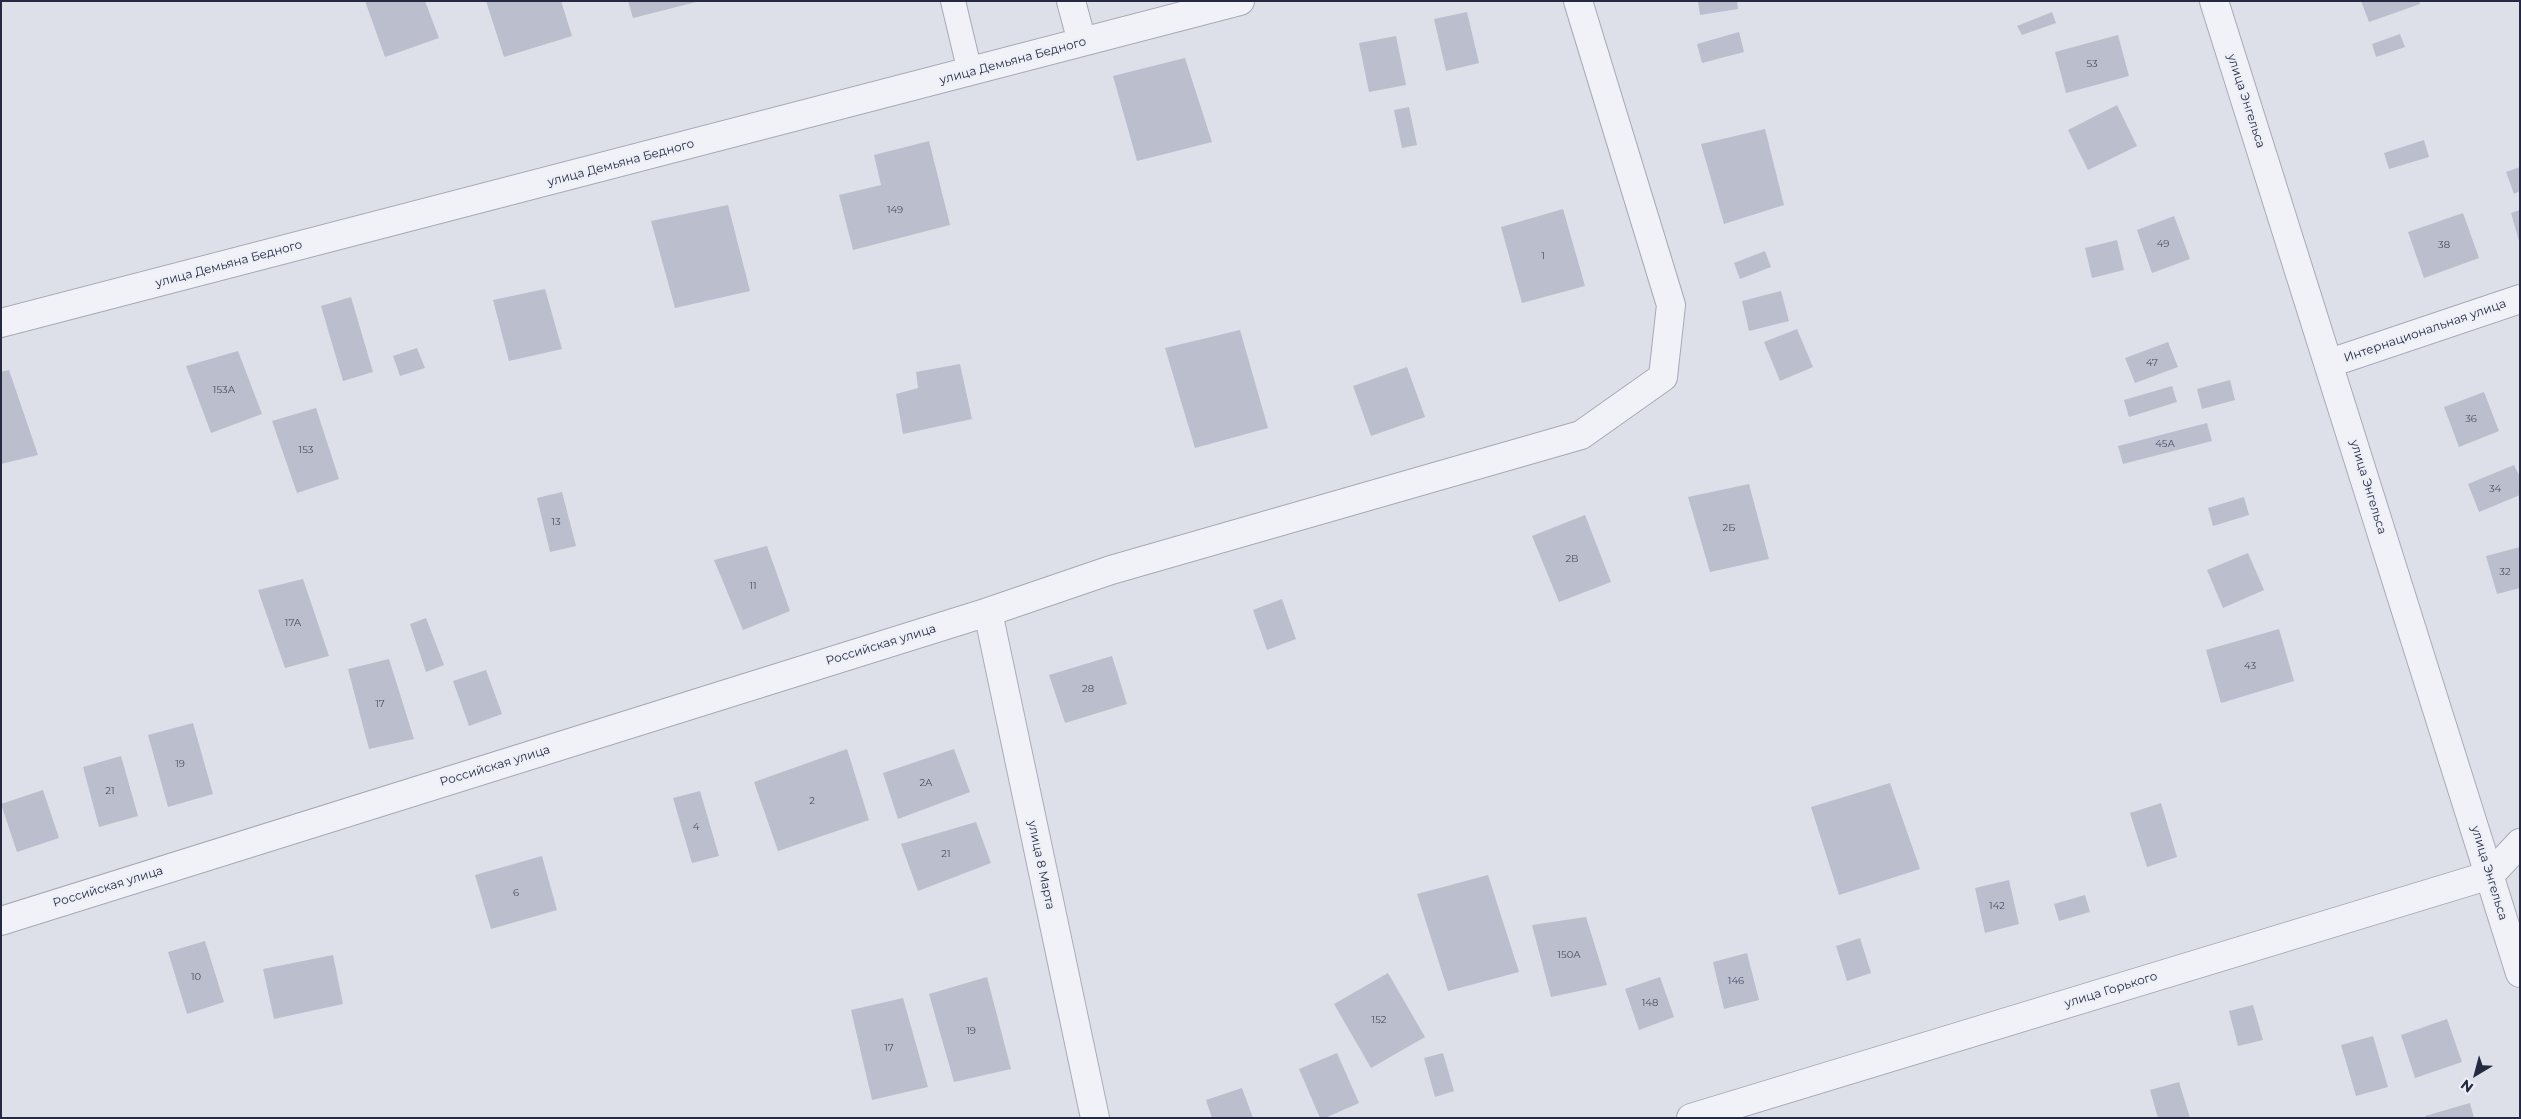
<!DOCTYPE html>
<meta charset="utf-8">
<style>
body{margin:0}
#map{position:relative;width:2521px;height:1119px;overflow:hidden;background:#dee0e9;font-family:Montserrat,sans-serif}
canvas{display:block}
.frame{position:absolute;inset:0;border:2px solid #252a42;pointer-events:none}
.north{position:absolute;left:2451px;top:1049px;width:50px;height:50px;-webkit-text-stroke:4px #edeff7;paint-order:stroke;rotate:217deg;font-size:14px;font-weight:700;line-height:20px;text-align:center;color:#252a42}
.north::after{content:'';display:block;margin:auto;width:18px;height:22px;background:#252a42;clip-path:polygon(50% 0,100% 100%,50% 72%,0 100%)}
</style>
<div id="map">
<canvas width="2521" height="1119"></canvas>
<div class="frame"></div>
<div class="north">N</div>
</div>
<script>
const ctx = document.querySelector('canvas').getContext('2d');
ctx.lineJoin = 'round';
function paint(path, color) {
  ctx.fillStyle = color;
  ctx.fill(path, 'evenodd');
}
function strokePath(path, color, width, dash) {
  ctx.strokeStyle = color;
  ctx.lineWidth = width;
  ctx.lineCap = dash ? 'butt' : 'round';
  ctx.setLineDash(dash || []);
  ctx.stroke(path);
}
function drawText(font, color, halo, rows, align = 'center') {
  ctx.font = font + ' Montserrat,sans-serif';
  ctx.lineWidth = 4.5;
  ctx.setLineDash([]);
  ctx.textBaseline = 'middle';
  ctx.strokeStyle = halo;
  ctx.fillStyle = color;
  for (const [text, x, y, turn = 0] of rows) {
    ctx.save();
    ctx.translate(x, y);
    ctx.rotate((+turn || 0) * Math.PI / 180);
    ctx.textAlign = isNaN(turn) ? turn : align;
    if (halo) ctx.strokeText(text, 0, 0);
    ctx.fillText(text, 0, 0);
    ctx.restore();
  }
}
paint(new Path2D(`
 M 365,1 L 425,1 L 439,38 L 385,57 Z
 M 486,1 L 561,1 L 572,36 L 504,57 Z
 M 628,1 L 696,1 L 696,2 L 633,18 Z
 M 1698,1 L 1737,1 L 1738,9 L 1700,15 Z
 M 2361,1 L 2419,1 L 2420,4 L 2369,22 Z
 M 1467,12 L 1479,63 L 1446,71 L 1434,19 Z
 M 2052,12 L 2056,23 L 2022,35 L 2017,26 Z
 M 1739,32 L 1744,52 L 1702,63 L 1697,44 Z
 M 2400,34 L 2405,47 L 2376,57 L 2372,44 Z
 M 2118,35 L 2129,76 L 2066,93 L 2055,52 Z
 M 1396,36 L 1406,85 L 1369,92 L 1359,43 Z
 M 1185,58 L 1212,142 L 1137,161 L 1113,76 Z
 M 2117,105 L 2137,146 L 2088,170 L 2068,130 Z
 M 1409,107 L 1417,145 L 1402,148 L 1394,110 Z
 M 1765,129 L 1784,205 L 1724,224 L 1701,144 Z
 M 2424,140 L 2429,157 L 2389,169 L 2384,153 Z
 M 929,141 L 950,225 L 853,250 L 839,195 L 881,185 L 874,155 Z
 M 2520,167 L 2520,191 L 2514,194 L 2506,172 Z
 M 728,205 L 750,291 L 675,308 L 651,221 Z
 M 1563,209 L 1585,286 L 1522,303 L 1501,227 Z
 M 2520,210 L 2520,241 L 2519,241 L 2511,213 Z
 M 2463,213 L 2479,258 L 2424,278 L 2408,232 Z
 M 2174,216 L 2190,259 L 2152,273 L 2137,230 Z
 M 2117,240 L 2124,270 L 2092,278 L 2085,248 Z
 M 1765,251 L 1771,267 L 1740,279 L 1734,263 Z
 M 545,289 L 562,349 L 509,361 L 493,300 Z
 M 1781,291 L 1789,321 L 1749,331 L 1742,301 Z
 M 351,297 L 373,372 L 343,381 L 321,306 Z
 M 1797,329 L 1813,367 L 1780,381 L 1764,342 Z
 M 1240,330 L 1268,428 L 1195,448 L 1165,348 Z
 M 2168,342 L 2178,367 L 2135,383 L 2125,358 Z
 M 417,348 L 425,368 L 400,376 L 393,356 Z
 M 238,351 L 262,414 L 211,433 L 186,366 Z
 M 960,364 L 972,419 L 903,434 L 896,394 L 918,388 L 916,372 Z
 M 1407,367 L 1425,417 L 1371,436 L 1353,386 Z
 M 9,370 L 38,455 L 1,464 L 1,372 Z
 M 2230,380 L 2235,400 L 2202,409 L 2197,389 Z
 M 2172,386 L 2177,402 L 2129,417 L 2124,400 Z
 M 2484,392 L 2499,431 L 2459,447 L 2444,407 Z
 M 316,408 L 339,479 L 297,493 L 272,421 Z
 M 2207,423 L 2212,441 L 2123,464 L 2118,446 Z
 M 2514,465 L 2520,477 L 2520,495 L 2479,512 L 2468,484 Z
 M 1749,484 L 1769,559 L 1710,572 L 1688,497 Z
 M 562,492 L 576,546 L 550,552 L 537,498 Z
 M 2244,497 L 2249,515 L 2213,526 L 2208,508 Z
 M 1585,515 L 1611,582 L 1559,602 L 1532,536 Z
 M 767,546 L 790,611 L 743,630 L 714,560 Z
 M 2520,547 L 2520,588 L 2497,594 L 2486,556 Z
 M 2248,553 L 2264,590 L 2223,608 L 2207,570 Z
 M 303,579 L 329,656 L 285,668 L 258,590 Z
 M 1282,599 L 1296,639 L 1267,650 L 1253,610 Z
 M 426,618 L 444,665 L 426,672 L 410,624 Z
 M 2279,629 L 2294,681 L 2221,703 L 2206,650 Z
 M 1112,656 L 1127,704 L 1065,723 L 1049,675 Z
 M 389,659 L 414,739 L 369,749 L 348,669 Z
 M 486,670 L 502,714 L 469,726 L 453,681 Z
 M 193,723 L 213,794 L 168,807 L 148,735 Z
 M 847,749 L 869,820 L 778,851 L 754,782 Z
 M 954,749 L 970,792 L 898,819 L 883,773 Z
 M 121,756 L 138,816 L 99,827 L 83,767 Z
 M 1890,783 L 1920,869 L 1839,895 L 1811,807 Z
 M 43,790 L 59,838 L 17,852 L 1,804 Z
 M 700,791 L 719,856 L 692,863 L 673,798 Z
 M 2161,803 L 2177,857 L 2147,867 L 2130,813 Z
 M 976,822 L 991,863 L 918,891 L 901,844 Z
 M 542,856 L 557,910 L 491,929 L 475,875 Z
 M 1488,875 L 1519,972 L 1448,991 L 1417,894 Z
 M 2009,880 L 2019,924 L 1985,933 L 1975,888 Z
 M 2085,895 L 2090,912 L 2059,921 L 2054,904 Z
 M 1586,917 L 1607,985 L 1551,997 L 1532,925 Z
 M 1860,938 L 1871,973 L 1847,981 L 1836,946 Z
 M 205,941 L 224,1002 L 187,1014 L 168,952 Z
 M 1747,953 L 1759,1000 L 1724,1009 L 1713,962 Z
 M 333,955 L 343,1004 L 274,1019 L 263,969 Z
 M 1388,973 L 1425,1037 L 1371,1068 L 1334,1004 Z
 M 987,977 L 1011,1069 L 954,1082 L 929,994 Z
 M 1660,977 L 1674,1017 L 1639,1030 L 1625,989 Z
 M 903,998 L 928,1087 L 872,1100 L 851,1010 Z
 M 2253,1005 L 2263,1040 L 2238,1046 L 2229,1011 Z
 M 2447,1019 L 2462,1062 L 2415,1078 L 2401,1035 Z
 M 2373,1036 L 2388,1087 L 2356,1096 L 2341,1045 Z
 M 1337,1053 L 1359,1103 L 1325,1118 L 1320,1118 L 1299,1069 Z
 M 1443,1053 L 1454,1091 L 1435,1097 L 1424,1058 Z
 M 2179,1082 L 2190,1118 L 2158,1118 L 2150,1090 Z
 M 1242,1088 L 1253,1118 L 1212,1118 L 1206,1100 Z
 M 2470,1103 L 2474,1118 L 2426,1118 L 2425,1116 Z`), '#babecd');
const service = new Path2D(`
 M 953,1 L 970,72`);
const minor = new Path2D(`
 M 1071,1 L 1082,42
 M 1,323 L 1240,1
 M 2330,363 L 2520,299
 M 988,612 L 1095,1118
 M 1,921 L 988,612 L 1111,570 L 1581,435 L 1663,377 L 1671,305 L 1578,1
 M 1691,1118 L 2490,875 L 2520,843`);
const tertiary = new Path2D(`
 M 2214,1 L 2520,973`);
strokePath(service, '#a6a9b7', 26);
strokePath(minor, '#a6a9b7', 30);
strokePath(tertiary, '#a6a9b7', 30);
strokePath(service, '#f1f2f7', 24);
strokePath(minor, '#f1f2f7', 28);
strokePath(tertiary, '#f1f2f7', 28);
drawText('10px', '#4a4f65', null, [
 ["53",2092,64],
 ["149",895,210],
 ["49",2163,244],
 ["38",2444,245],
 ["1",1543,256],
 ["47",2152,363],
 ["153А",224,390],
 ["36",2471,419],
 ["45А",2165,444],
 ["153",306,450],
 ["34",2495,489],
 ["13",556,522],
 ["2Б",1729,528],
 ["2В",1572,559],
 ["32",2505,572],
 ["11",753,586],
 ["17А",293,623],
 ["43",2250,666],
 ["28",1088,689],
 ["17",380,704],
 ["19",180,764],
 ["2А",926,783],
 ["21",110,791],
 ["2",812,801],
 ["4",696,827],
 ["21",946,854],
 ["6",516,893],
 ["142",1997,906],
 ["150А",1569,955],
 ["10",196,977],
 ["146",1736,981],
 ["148",1650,1003],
 ["152",1379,1020],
 ["19",971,1031],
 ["17",889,1048]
]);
drawText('12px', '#252a42', '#edeff7', [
 ["улица Демьяна Бедного",1013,61,-15],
 ["улица Энгельса",2246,101,72],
 ["улица Демьяна Бедного",621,163,-15],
 ["улица Демьяна Бедного",229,264,-15],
 ["Интернациональная улица",2425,331,-19],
 ["улица Энгельса",2368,487,73],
 ["Российская улица",881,645,-17],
 ["Российская улица",495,766,-17],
 ["улица 8 Марта",1041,865,78],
 ["улица Энгельса",2489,873,73],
 ["Российская улица",108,887,-17],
 ["улица Горького",2111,990,-17]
]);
</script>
